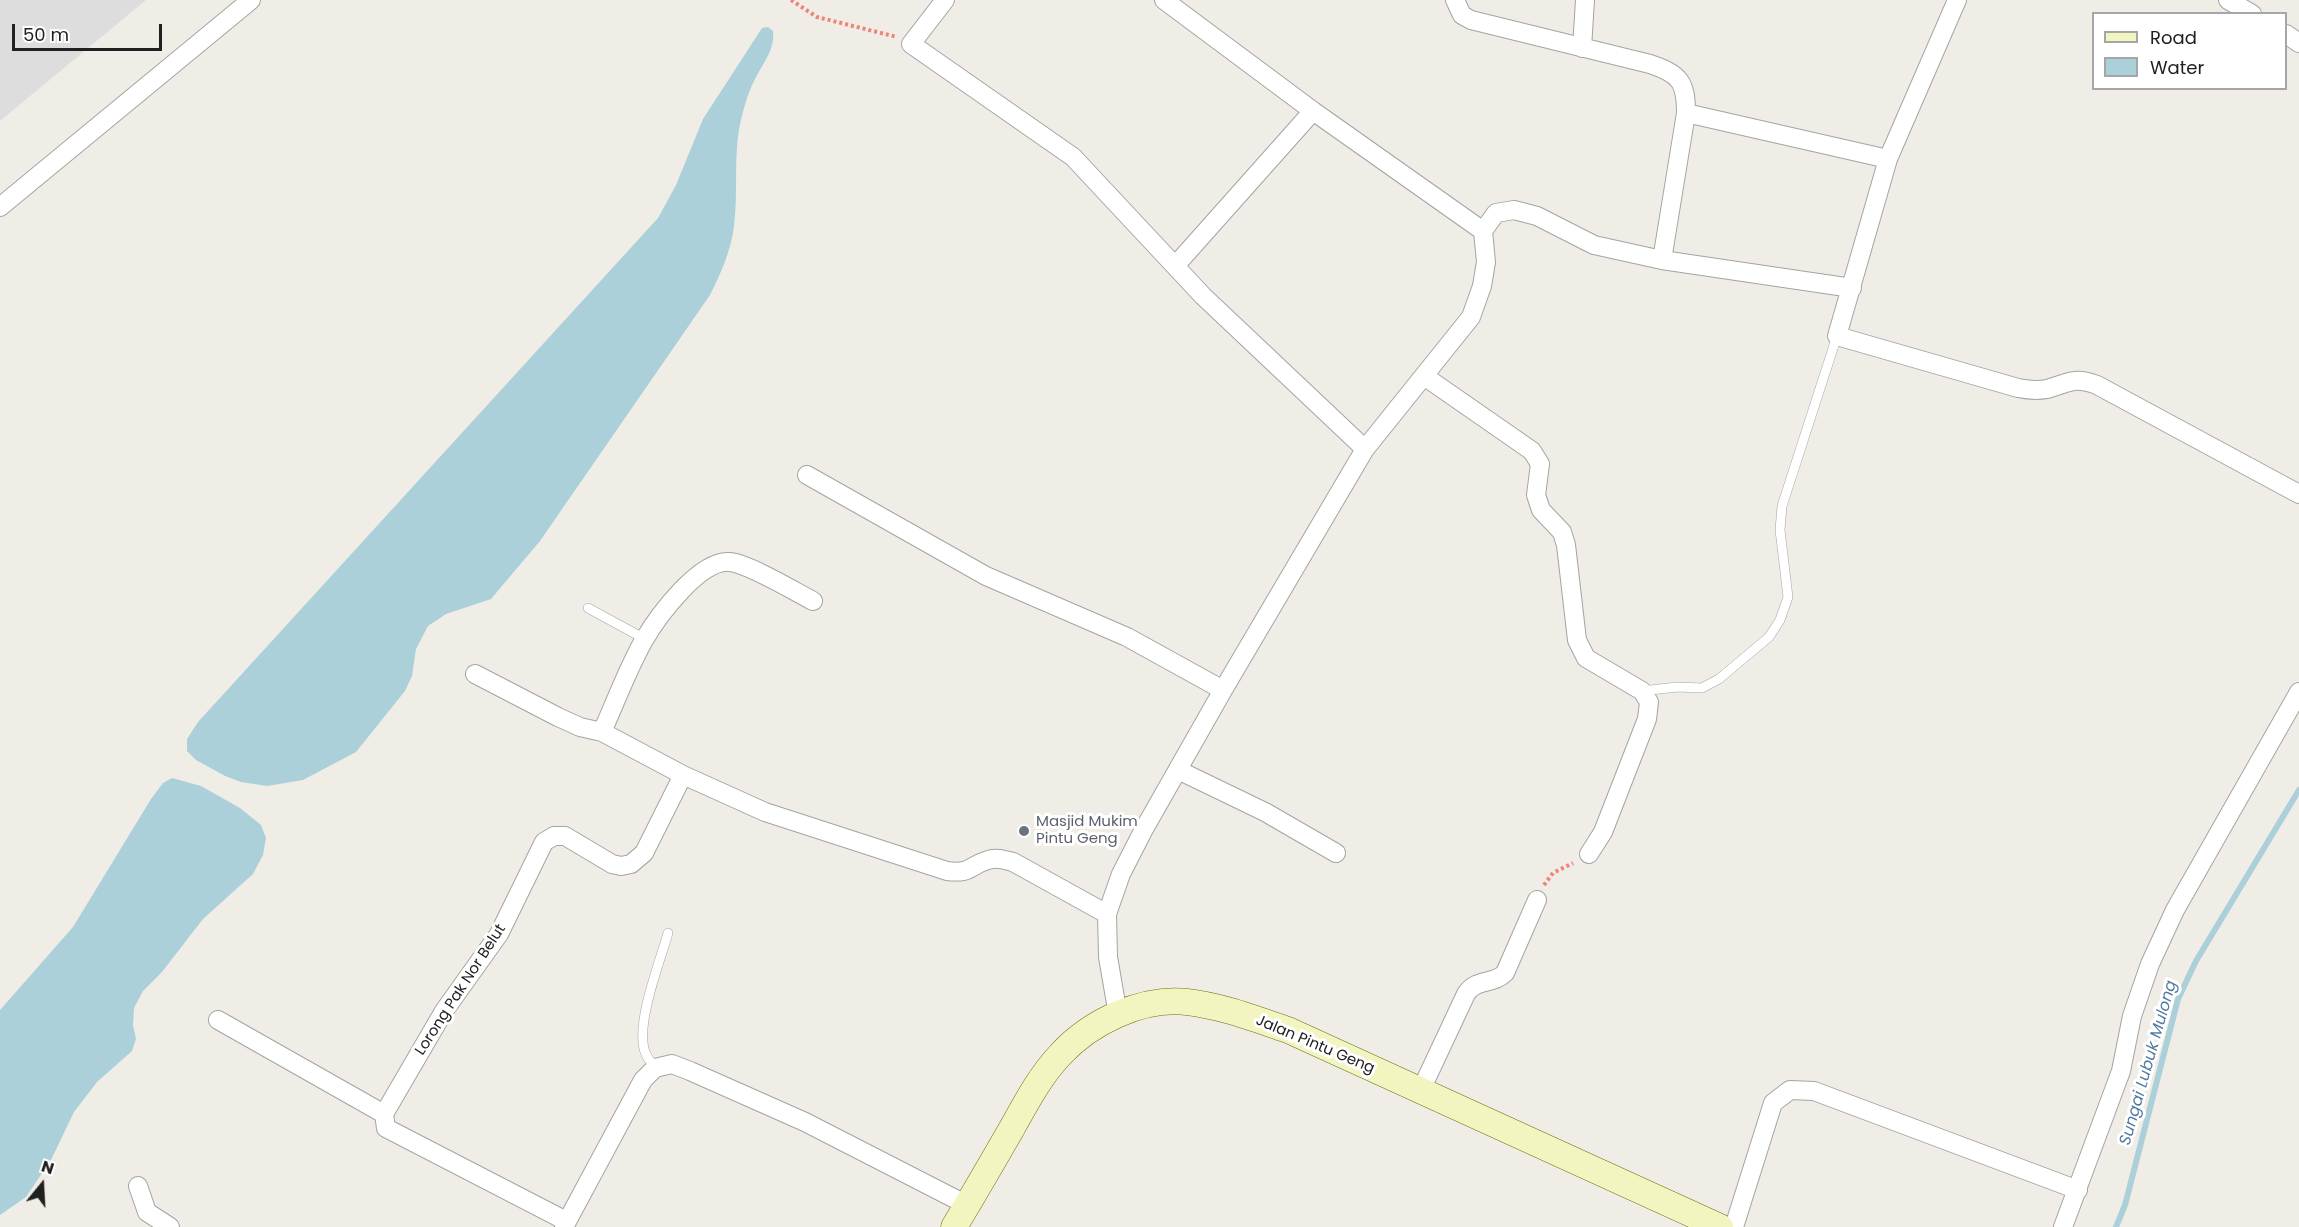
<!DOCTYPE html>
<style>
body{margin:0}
#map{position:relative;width:2299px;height:1227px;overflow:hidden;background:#f0ede7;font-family:Poppins,sans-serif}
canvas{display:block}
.legend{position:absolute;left:2092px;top:12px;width:195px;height:78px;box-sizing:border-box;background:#fff;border:2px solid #a6a6a6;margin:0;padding:8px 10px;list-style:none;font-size:18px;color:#202020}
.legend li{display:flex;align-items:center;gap:12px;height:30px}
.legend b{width:30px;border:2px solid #a6a6a6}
.north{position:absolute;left:12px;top:1155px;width:60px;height:60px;-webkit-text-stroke:4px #fff;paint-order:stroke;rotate:18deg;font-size:16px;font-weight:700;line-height:24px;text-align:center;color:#202020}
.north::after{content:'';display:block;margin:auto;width:21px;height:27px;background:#202020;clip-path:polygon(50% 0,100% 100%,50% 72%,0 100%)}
.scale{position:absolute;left:12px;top:24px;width:150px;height:27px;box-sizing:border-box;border:3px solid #202020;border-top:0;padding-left:8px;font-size:18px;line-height:21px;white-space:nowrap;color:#202020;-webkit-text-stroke:4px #fff;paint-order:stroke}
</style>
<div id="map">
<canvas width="2299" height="1227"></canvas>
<ul class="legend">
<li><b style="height:8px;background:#f3f5c0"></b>Road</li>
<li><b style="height:16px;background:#abd0da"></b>Water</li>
</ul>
<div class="north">N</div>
<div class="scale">50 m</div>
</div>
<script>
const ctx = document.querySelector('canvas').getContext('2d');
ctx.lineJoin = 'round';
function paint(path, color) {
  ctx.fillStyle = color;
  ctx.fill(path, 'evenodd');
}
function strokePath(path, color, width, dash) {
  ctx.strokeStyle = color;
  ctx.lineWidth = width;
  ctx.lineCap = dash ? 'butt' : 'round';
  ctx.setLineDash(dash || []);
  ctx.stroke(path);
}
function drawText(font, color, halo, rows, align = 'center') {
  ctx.font = font + ' Poppins,sans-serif';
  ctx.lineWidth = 6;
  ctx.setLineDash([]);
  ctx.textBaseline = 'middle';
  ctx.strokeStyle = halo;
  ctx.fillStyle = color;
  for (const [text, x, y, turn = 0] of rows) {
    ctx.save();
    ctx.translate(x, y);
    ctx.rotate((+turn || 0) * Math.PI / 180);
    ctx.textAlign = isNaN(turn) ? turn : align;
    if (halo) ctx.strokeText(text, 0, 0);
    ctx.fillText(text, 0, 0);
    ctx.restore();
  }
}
paint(new Path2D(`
 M 0,0 L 146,0 L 0,121 Z`), '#dedddd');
paint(new Path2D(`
 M 768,27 L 773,31 C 775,49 764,62 756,77 C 750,88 746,100 743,112 C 732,149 739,188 734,226 C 731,251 721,273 710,295 L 540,541 L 491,599 L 446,614 L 428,626 L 416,649 L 412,676 L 405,691 L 356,752 L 303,780 L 267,786 L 241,782 L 225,776 L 196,760 L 187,751 L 187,739 L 198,722 L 658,218 L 676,185 L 703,119 L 762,28 Z
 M 172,778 L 201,786 L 240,808 L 261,825 L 266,838 L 263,855 L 253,874 L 203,919 L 162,972 L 143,991 L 134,1008 L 133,1025 L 136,1039 L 132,1051 L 97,1082 L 74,1112 L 51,1160 L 26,1197 L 0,1215 L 0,1010 L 73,927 L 151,799 L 163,783 Z`), '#abd0da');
strokePath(new Path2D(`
 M 2116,1227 L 2125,1205 L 2178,999 L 2196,961 L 2299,790`), '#abd0da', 6);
const service = new Path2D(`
 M 588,608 L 645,639
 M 1642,691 L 1677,687 L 1702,688 L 1719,679 L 1769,637 L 1780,620 L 1788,597 L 1780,530 L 1782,506 L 1837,336
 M 655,1068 C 652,1063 647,1058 645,1052 C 635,1024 660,962 668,933`);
const minor = new Path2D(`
 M 945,0 L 911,44 L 1073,157 L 1203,296 L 1365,449
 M 1164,0 L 1313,111 L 1483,231
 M 1455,0 L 1462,15 L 1471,20 L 1650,64 C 1680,74 1686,82 1686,113 L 1662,260
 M 1957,0 L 1888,159 L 1837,336 L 2018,388 C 2028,390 2037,391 2047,389 C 2069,383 2074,376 2097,385 L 2299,494
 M 2228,0 L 2252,14
 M 2286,34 L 2299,43
 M 1582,48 L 1585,0
 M 1686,113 L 1888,159
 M 0,207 L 251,0
 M 1175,266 L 1313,111
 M 1424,376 L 1532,451 L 1540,464 L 1536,495 L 1541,510 L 1562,532 L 1566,545 L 1577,640 L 1586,658 L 1642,691 L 1649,702 L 1647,719 L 1603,832 L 1589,854
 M 807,475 L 986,576 L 1127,637 L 1223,690
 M 475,674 L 558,717 L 580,727 L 602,732 L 683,775 L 765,812 L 947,871 C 972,874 968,866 988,860 C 996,857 1005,860 1013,862 L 1107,914
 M 602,732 C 616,701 628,668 644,640 C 658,616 700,559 730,562 C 749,564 794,591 813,601
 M 1178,770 L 1265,812 L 1336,853
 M 1118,1015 L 1108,957 L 1107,914 L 1121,874 L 1144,829 L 1223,690 L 1365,449 L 1471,317 L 1482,286 L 1486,262 L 1483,231 L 1496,213 L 1514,210 L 1537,216 L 1594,245 L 1662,260 L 1852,288
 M 218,1020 L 384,1114
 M 1421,1090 L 1466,994 C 1476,978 1493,985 1505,973 L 1537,900
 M 138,1186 L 147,1212 L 170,1227
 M 566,1221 L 386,1128 L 384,1114 L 444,1011 L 499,934 L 544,842 L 554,836 L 565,836 L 612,864 L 621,866 L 631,864 L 644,853 L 683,775
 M 564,1227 L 643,1080 L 655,1068 L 672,1064 L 690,1071 L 805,1122 L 967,1205
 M 1734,1227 L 1773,1103 L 1790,1090 L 1814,1091 L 2078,1190
 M 2063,1227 L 2121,1071 L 2132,1016 L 2150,964 L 2175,910 L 2299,692`);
const secondary = new Path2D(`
 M 954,1227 C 974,1194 993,1161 1012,1128 C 1026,1103 1040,1076 1060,1055 C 1090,1022 1142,997 1187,1002 C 1222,1006 1255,1019 1288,1030 L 1720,1227`);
strokePath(service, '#a4a4a4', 10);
strokePath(minor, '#a4a4a4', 20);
strokePath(secondary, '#67710d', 27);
strokePath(new Path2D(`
 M 791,0 L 817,17 L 897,37
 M 1544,885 L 1553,873 L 1573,863`), '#f08378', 4, [3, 3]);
strokePath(service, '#fff', 9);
strokePath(minor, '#fff', 18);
strokePath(secondary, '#f3f5c0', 26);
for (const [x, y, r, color] of [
 [1024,831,6,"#6b7280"]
]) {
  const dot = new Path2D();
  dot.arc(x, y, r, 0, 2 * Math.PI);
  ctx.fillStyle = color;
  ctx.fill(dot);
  strokePath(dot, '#fff', 2);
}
drawText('15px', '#5b616d', '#fff', [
 ["Masjid Mukim",1036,822],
 ["Pintu Geng",1036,839]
], 'left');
drawText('15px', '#202020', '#fff', [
 ["Lorong Pak Nor Belut",461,990,-57],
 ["Jalan Pintu Geng",1315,1045,23]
]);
drawText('italic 16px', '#507aa2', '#fff', [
 ["Sungai Lubuk Mulong",2149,1063,-74]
]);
</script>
